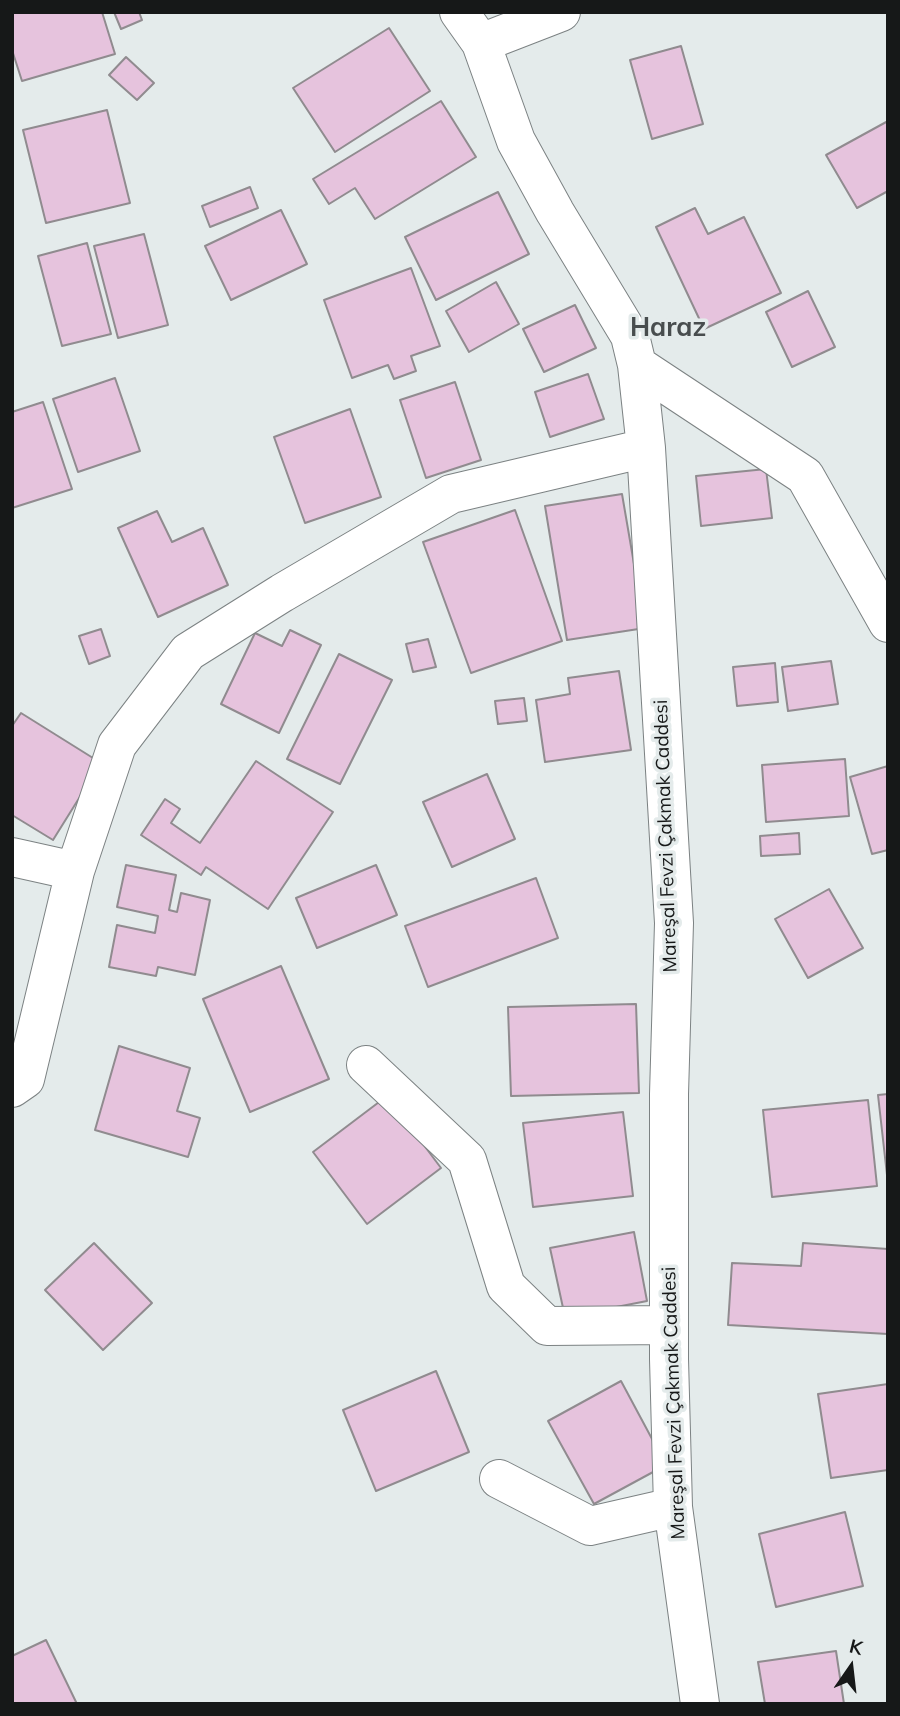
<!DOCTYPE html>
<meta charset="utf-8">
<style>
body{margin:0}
#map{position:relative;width:900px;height:1716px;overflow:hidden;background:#e4ebeb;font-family:Mulish,sans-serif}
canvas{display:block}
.frame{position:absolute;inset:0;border:14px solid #161818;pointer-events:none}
.north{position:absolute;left:816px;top:1632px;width:70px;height:70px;-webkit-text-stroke:5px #e4ebeb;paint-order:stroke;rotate:14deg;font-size:19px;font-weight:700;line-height:28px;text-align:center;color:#161818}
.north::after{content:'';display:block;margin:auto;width:24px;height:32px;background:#161818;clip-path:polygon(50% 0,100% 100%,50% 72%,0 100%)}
</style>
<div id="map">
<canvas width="900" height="1716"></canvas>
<div class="frame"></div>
<div class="north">K</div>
</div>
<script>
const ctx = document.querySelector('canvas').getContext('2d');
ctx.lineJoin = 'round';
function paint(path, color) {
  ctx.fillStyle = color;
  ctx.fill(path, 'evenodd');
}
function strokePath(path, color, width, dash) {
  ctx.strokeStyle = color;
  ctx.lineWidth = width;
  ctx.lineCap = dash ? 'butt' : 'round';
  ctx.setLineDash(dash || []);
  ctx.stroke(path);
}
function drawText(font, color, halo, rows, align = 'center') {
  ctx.font = font + ' Mulish,sans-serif';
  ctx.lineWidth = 7;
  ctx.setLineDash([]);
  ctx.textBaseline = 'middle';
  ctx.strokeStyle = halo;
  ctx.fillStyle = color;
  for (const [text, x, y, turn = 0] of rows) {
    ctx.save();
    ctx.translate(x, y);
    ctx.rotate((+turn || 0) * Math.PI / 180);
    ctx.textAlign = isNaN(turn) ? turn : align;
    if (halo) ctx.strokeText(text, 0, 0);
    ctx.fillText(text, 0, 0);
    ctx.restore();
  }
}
const building = new Path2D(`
 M 12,12 L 102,12 L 115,54 L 22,81 L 12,50 Z
 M 114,12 L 139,12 L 142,20 L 121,29 Z
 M 389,28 L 430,91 L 335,152 L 293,88 Z
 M 681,46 L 703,124 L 652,139 L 630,60 Z
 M 126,57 L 154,83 L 137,100 L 109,75 Z
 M 441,101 L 476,157 L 375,219 L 355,188 L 329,204 L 313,179 Z
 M 107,110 L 130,203 L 46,223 L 23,130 Z
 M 888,121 L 888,191 L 857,208 L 826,155 Z
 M 250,187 L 258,208 L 210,227 L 202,206 Z
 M 498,192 L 529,254 L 436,300 L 405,237 Z
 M 695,208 L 708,234 L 744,217 L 781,293 L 704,329 L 656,227 Z
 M 281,210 L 307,264 L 231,300 L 205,246 Z
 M 144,234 L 168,325 L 118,338 L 94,246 Z
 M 87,243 L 111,334 L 62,346 L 38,256 Z
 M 411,268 L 440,346 L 411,356 L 416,371 L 394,379 L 388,365 L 352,378 L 324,300 Z
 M 496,282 L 519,324 L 469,352 L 446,311 Z
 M 808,291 L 835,347 L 792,367 L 766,312 Z
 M 575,305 L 596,348 L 544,372 L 523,329 Z
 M 588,374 L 604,419 L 550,437 L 535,392 Z
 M 115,378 L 140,451 L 78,472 L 53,399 Z
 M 455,382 L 481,460 L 426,478 L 400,400 Z
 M 43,402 L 72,489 L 12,508 L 12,412 Z
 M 350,409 L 381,497 L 305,523 L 274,437 Z
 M 766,469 L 772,518 L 701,526 L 696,476 Z
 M 622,494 L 645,628 L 567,640 L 545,506 Z
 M 515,510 L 562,641 L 471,673 L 423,542 Z
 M 157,511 L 172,542 L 203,528 L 228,585 L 158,617 L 118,528 Z
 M 101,629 L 110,656 L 89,664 L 79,636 Z
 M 290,630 L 321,645 L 279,733 L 221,704 L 255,633 L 282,646 Z
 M 428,639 L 436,667 L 413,672 L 406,644 Z
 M 339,654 L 392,680 L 340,784 L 287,759 Z
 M 831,661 L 838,704 L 788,711 L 782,667 Z
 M 775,663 L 778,702 L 737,706 L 733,667 Z
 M 619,671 L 631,750 L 545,762 L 536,700 L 570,694 L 568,678 Z
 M 524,698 L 527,721 L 498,724 L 495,701 Z
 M 21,713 L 101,763 L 53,840 L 12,815 L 12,726 Z
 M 845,759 L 849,816 L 766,822 L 762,765 Z
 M 256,761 L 333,812 L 268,909 L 206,867 L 201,875 L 141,835 L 165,799 L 180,809 L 171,823 L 200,843 Z
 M 888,766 L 888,850 L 872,854 L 850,777 Z
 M 487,774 L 515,839 L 452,867 L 423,802 Z
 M 799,833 L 800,854 L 761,856 L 760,836 Z
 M 126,865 L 176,875 L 169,910 L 177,912 L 181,893 L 210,900 L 195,975 L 158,967 L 156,976 L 109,967 L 117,925 L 155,933 L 158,916 L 117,907 Z
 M 376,865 L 397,915 L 317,948 L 296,898 Z
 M 536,878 L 558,938 L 428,987 L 405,926 Z
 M 829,889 L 863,948 L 808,978 L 775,919 Z
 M 281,966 L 329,1079 L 250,1112 L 203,999 Z
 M 636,1004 L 639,1093 L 511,1096 L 508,1007 Z
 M 119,1046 L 190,1068 L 177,1111 L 200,1118 L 188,1157 L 95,1130 Z
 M 888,1094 L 888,1184 L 878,1095 Z
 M 387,1096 L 441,1168 L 367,1224 L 313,1152 Z
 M 868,1100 L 877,1186 L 772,1197 L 763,1110 Z
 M 623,1112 L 633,1196 L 533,1207 L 523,1123 Z
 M 634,1232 L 647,1301 L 565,1317 L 550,1248 Z
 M 94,1243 L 152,1303 L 103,1350 L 45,1290 Z
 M 803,1243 L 888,1249 L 888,1334 L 728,1325 L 732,1263 L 801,1266 Z
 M 436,1371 L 469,1452 L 376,1491 L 343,1410 Z
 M 621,1381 L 666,1465 L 594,1504 L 548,1421 Z
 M 888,1384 L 888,1470 L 831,1478 L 818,1394 Z
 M 845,1512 L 863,1586 L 776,1607 L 759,1534 Z
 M 46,1640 L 77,1704 L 12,1704 L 12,1656 Z
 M 836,1651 L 844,1704 L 765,1704 L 758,1662 Z`);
paint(building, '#e6c3dd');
strokePath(building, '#908b8f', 2);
const minor = new Path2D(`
 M 459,12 L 481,43 L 516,141 L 555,212 L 630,336 L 637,365 L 646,448 L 674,923 L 669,1094 L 669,1359 L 673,1507 L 700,1704
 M 481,43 L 561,12
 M 637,365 L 805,476 L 888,623
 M 12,857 L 75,871
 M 366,1065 L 467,1160 L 506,1286 L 547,1326 L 669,1325
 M 12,1088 L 25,1079 L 75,871 L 117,745 L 188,652 L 282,593 L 451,494 L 646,448
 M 499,1479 L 590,1526 L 673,1507`);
strokePath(minor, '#7c8283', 40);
strokePath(minor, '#fff', 38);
drawText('19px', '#161818', '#e4ebeb', [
 ["Mareşal Fevzi Çakmak Caddesi",666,836,-92],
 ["Mareşal Fevzi Çakmak Caddesi",674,1403,-92]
]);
drawText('bold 26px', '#484d4e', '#e4ebeb', [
 ["Haraz",668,328]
]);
</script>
